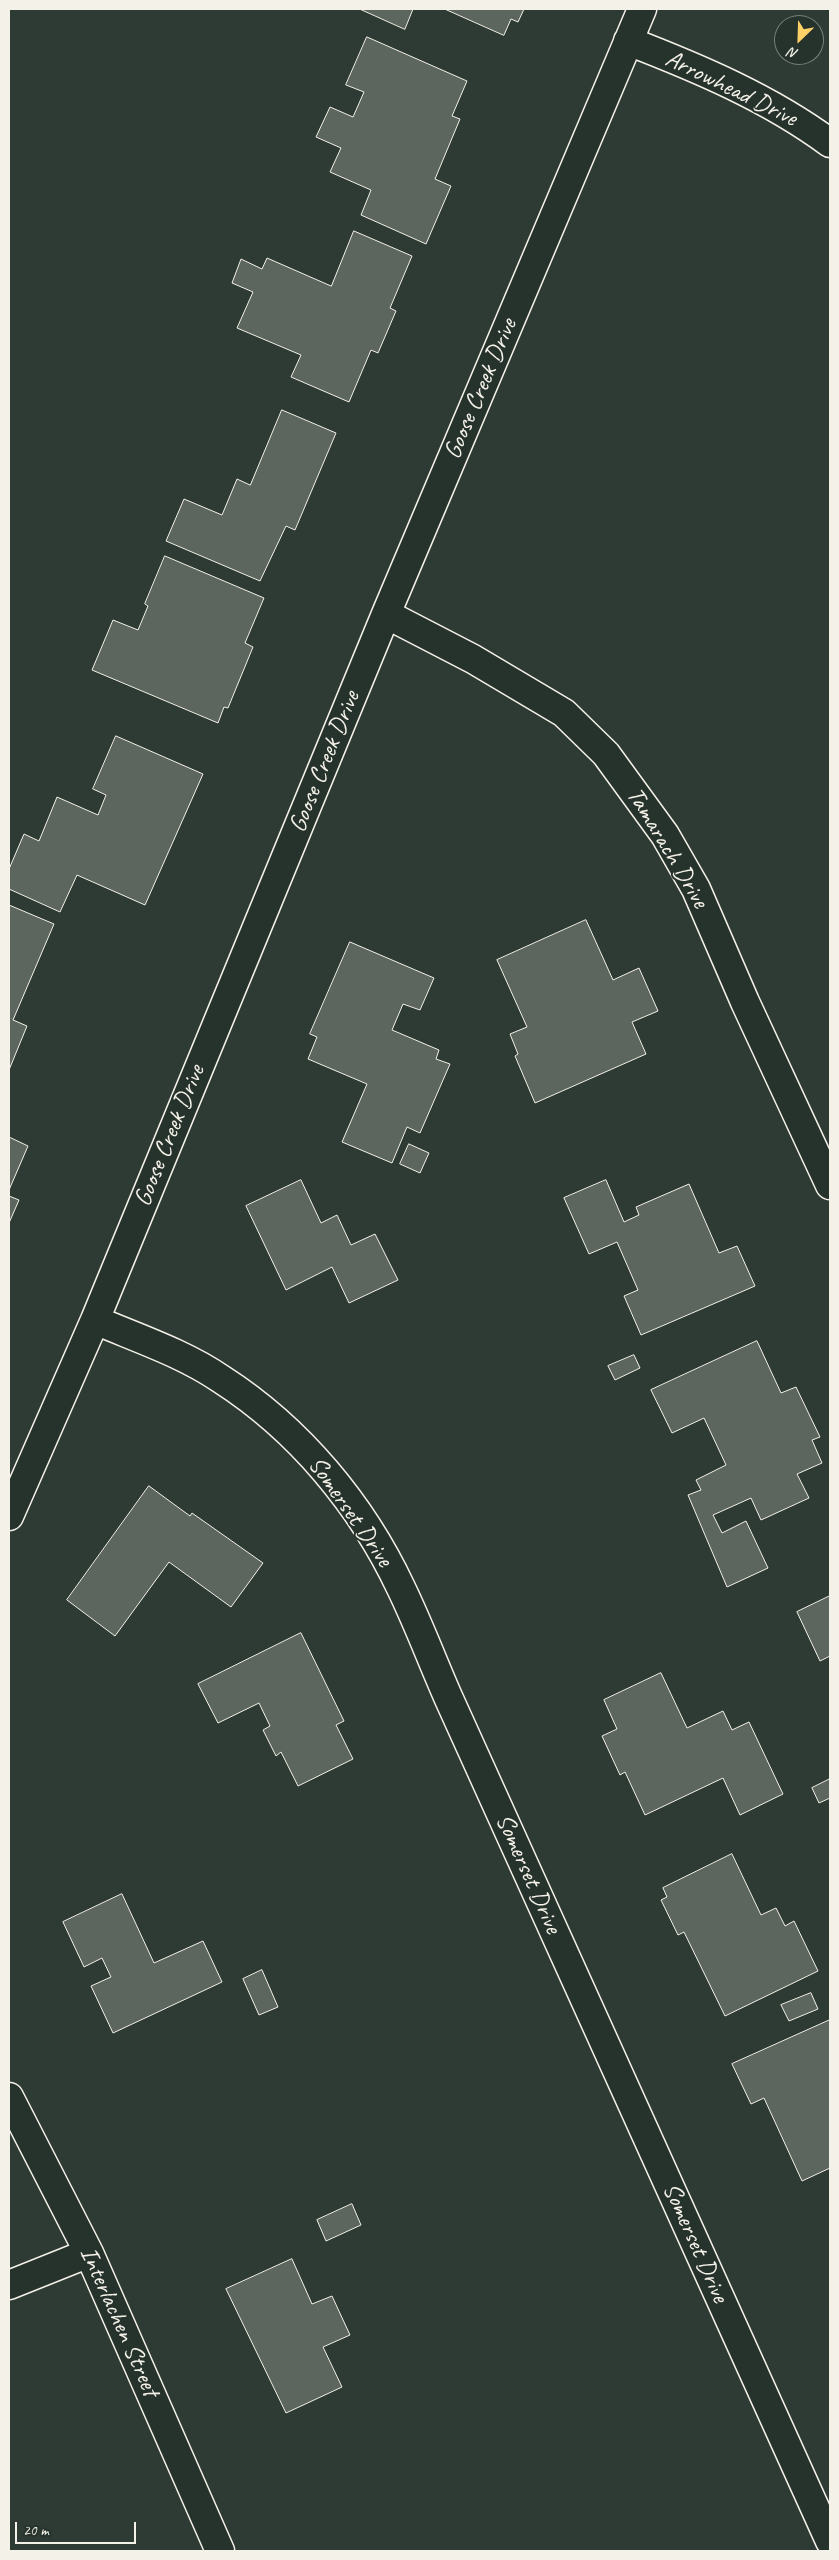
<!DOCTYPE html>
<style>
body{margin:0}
#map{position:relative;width:839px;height:2560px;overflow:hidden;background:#2e3b34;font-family:Caveat,sans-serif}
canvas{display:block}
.frame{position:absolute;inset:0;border:10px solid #f4f1e8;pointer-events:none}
.north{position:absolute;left:774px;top:15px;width:50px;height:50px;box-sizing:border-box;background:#26332d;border:1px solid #787f78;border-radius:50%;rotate:204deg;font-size:14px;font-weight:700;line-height:20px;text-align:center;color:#f4f1e8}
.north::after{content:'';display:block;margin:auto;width:18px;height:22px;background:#ffd166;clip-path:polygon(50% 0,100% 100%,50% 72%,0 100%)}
.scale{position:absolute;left:15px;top:2522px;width:121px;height:22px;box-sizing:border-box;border:2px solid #f4f1e8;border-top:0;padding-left:6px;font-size:15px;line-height:18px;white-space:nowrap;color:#f4f1e8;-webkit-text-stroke:4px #26332d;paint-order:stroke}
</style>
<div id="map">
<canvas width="839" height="2560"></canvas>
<div class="frame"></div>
<div class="north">N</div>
<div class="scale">20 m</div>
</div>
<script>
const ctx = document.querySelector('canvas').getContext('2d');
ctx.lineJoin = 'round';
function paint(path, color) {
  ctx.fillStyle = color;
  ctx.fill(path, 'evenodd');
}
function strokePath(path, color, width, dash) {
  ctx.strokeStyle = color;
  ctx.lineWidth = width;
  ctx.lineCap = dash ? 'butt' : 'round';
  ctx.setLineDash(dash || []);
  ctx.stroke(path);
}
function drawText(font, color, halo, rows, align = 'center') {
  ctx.font = font + ' Caveat,sans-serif';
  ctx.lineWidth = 4;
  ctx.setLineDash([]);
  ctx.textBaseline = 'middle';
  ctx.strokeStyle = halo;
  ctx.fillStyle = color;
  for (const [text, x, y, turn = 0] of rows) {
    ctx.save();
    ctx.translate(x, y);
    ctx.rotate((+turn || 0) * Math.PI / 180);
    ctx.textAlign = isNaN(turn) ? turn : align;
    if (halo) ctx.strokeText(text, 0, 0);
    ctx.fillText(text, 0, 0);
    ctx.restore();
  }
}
const building = new Path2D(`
 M 360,9 L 413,9 L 405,29 Z
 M 445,9 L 524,9 L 518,22 L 511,19 L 504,35 Z
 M 367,37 L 467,81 L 452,116 L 460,119 L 435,179 L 451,186 L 426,244 L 361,215 L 371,190 L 330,172 L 341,148 L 316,137 L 330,107 L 353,117 L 364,92 L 346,85 Z
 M 354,231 L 412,256 L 390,308 L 396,311 L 378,353 L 371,350 L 349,402 L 291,377 L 301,355 L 237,328 L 253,292 L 232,283 L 241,259 L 262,269 L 267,258 L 331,286 Z
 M 282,410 L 336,433 L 295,530 L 286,526 L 260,581 L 166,541 L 184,499 L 222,515 L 237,479 L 250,485 Z
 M 165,556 L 264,598 L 245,643 L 253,647 L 228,708 L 224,707 L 218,723 L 92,670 L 113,620 L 138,630 L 148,606 L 145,604 Z
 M 116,736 L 203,774 L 145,905 L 77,875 L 60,912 L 9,889 L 9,869 L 24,834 L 39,841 L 57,797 L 98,815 L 106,795 L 93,789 Z
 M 9,905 L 54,924 L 13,1020 L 27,1026 L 9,1070 Z
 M 586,920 L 613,980 L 639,968 L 658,1011 L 632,1022 L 646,1054 L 535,1103 L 515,1056 L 518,1054 L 510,1034 L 527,1027 L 497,960 Z
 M 350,942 L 434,978 L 420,1010 L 403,1004 L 392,1030 L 439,1050 L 436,1059 L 450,1064 L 420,1133 L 407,1127 L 392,1163 L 342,1142 L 367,1084 L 308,1059 L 317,1037 L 310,1034 Z
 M 9,1137 L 28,1146 L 9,1190 Z
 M 409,1144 L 429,1153 L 420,1173 L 400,1164 Z
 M 301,1180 L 321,1223 L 337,1215 L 351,1245 L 375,1234 L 398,1280 L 349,1303 L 332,1267 L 286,1290 L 246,1206 Z
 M 606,1180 L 624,1222 L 639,1215 L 636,1207 L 689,1184 L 719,1253 L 737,1246 L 755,1286 L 641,1335 L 624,1296 L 638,1290 L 617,1242 L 589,1254 L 564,1198 Z
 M 9,1196 L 19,1200 L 9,1223 Z
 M 757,1341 L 781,1393 L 796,1387 L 820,1437 L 812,1440 L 822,1463 L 797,1474 L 809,1498 L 761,1520 L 751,1498 L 713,1515 L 722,1533 L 746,1521 L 768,1568 L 727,1587 L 688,1495 L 701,1490 L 696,1480 L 726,1465 L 704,1418 L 672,1433 L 651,1390 Z
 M 634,1355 L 640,1368 L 615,1380 L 608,1366 Z
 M 149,1486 L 190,1516 L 192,1513 L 263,1563 L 231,1607 L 169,1562 L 115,1636 L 67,1600 Z
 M 830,1596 L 830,1656 L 820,1661 L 797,1612 Z
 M 301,1633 L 344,1721 L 336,1725 L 353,1759 L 298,1786 L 281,1752 L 276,1756 L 263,1730 L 270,1726 L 259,1703 L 218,1723 L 198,1684 Z
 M 661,1673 L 687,1728 L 723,1711 L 732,1730 L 749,1722 L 783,1794 L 740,1815 L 723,1778 L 645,1815 L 625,1772 L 620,1775 L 602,1736 L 617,1729 L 604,1700 Z
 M 830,1779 L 830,1798 L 819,1803 L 812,1788 Z
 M 732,1854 L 761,1915 L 776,1908 L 785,1926 L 794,1921 L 818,1971 L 725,2016 L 684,1932 L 678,1935 L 661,1900 L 667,1897 L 663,1888 Z
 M 122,1894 L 154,1963 L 203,1941 L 222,1982 L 113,2033 L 91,1986 L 111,1977 L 102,1958 L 84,1967 L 63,1922 Z
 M 262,1970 L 278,2007 L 259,2015 L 243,1979 Z
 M 811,1993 L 818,2009 L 789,2021 L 781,2005 Z
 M 830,2020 L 830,2168 L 802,2181 L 764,2098 L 751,2104 L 732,2064 Z
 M 352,2204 L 361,2225 L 326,2241 L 317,2220 Z
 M 292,2259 L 312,2304 L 332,2296 L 350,2335 L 323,2347 L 342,2387 L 286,2413 L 226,2289 Z`);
paint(building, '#5c655e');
strokePath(building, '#f4f1e8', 1);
const minor = new Path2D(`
 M 628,41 C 698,68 769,98 830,143
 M 386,614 L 473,659 L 564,713 L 606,754 L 665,835 L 696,889 L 745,1002 L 830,1185
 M 95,1320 C 137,1338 183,1353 221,1379 C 299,1429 362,1505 401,1588 C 419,1625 433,1663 449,1699 L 830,2541
 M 9,1516 L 95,1320 L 386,614 L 642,9
 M 9,2097 L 89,2253 L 220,2551
 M 9,2285 L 89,2253`);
strokePath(minor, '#f4f1e8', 31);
strokePath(minor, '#26332d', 28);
drawText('25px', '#f4f1e8', '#26332d', [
 ["Arrowhead Drive",731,89,26],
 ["Goose Creek Drive",481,389,-67],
 ["Goose Creek Drive",325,762,-68],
 ["Tamarach Drive",667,848,59],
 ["Goose Creek Drive",170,1136,-68],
 ["Somerset Drive",350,1512,55],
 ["Somerset Drive",528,1874,66],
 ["Somerset Drive",695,2243,66],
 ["Interlachen Street",119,2322,66]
]);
</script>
